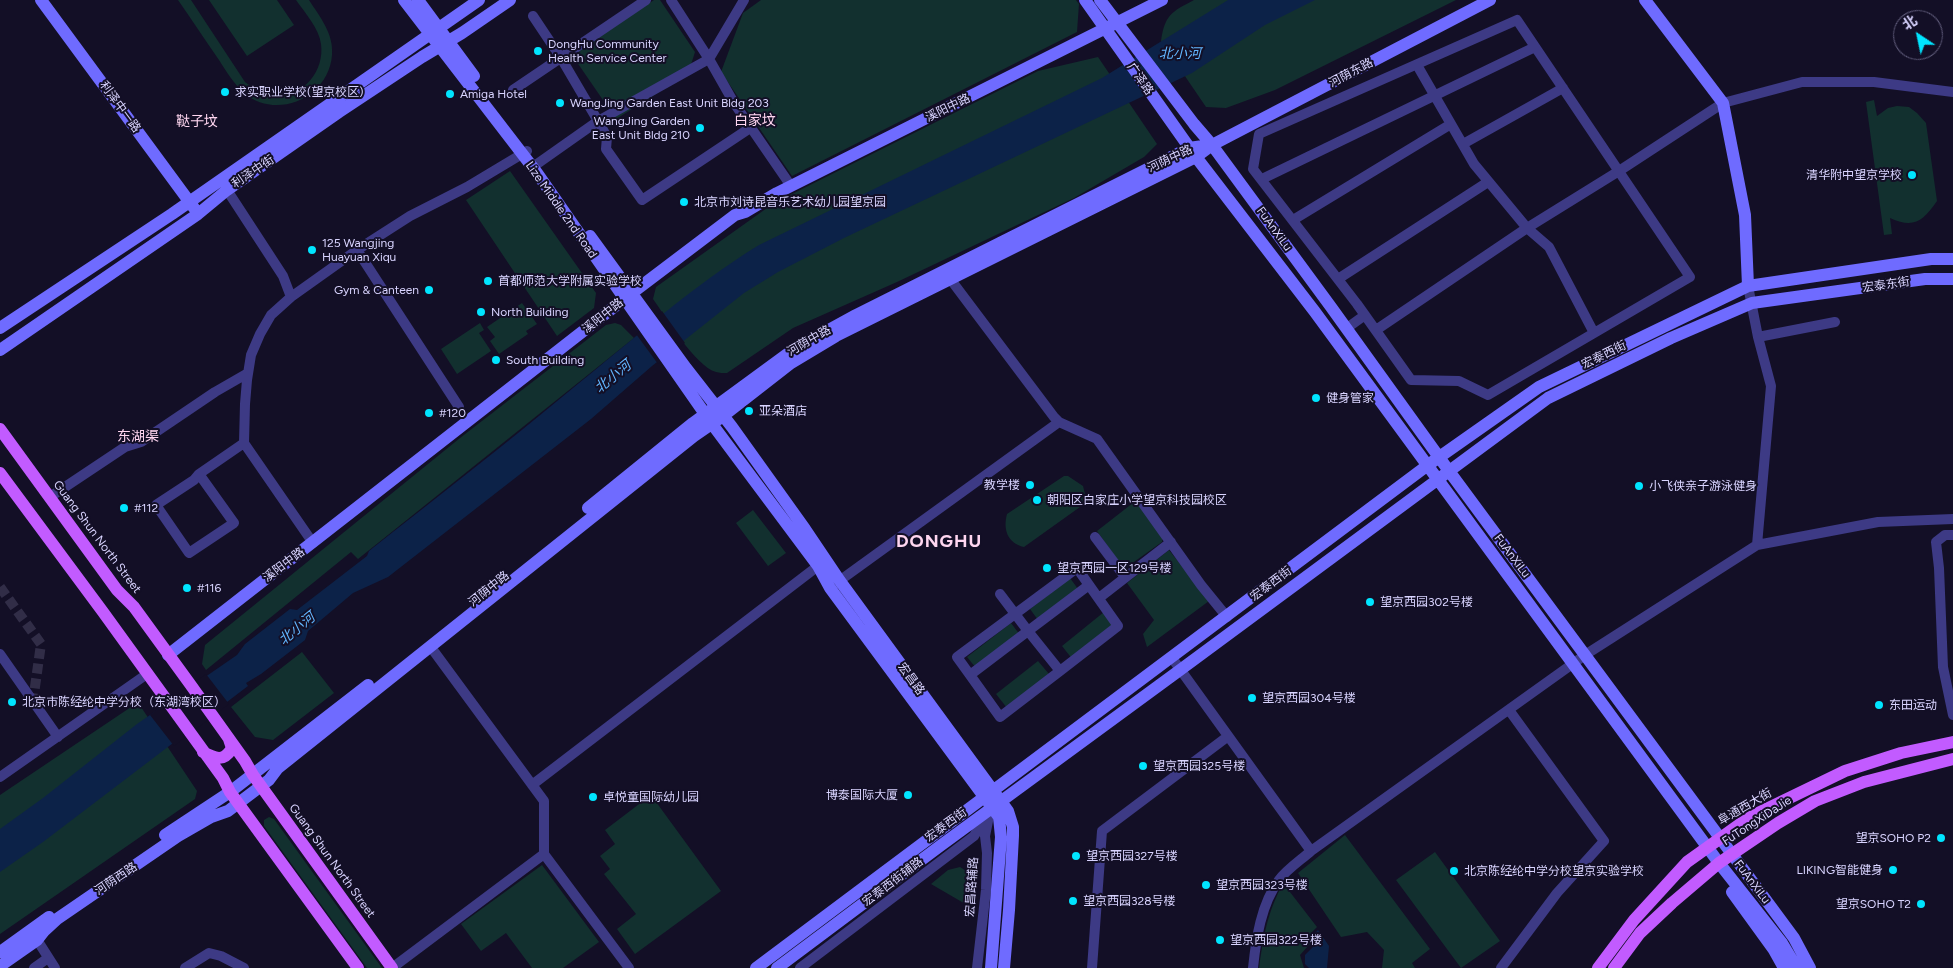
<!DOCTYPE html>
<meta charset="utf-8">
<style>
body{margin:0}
#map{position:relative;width:1953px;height:968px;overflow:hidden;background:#130f26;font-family:Figtree,"Noto Sans SC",sans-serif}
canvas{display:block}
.north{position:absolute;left:1893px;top:10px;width:50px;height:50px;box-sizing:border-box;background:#130f26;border:1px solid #625e7d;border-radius:50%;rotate:326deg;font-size:14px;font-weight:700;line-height:20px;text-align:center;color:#d9d4ff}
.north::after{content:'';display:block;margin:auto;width:18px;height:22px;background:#00e5ff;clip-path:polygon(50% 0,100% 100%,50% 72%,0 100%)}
</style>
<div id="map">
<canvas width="1953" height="968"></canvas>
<div class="north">北</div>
</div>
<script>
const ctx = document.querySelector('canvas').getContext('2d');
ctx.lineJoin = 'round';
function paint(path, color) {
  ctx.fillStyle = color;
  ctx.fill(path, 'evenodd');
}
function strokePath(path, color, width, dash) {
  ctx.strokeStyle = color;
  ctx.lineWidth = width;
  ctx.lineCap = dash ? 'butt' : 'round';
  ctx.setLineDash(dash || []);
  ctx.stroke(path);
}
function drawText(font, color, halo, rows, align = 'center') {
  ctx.font = font + ' Figtree,"Noto Sans SC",sans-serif';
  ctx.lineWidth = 4;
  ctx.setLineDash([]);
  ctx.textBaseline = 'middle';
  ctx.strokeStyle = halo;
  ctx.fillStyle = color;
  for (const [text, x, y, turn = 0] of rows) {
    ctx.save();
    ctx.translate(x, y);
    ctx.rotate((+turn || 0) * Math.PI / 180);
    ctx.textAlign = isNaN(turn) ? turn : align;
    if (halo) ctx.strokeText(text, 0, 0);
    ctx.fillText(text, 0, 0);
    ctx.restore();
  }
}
paint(new Path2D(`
 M 178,0 L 191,0 L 245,82 C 252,87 260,93 269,95 C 300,101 325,73 321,44 C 319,28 305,13 296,0 L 309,0 C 320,17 334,34 332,55 C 329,97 277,121 244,93 C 234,84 226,71 219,60 C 205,40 192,20 178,0 Z
 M 209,0 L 277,0 L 294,25 L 247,56 Z
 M 654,0 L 660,0 L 695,52 L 688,74 L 616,119 L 572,55 Z
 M 761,0 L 1076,0 L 1079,4 L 1077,32 L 792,176 L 721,72 L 743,13 Z
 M 1194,0 L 1456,0 L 1275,90 L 1226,108 L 1206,107 L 1161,41 C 1165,15 1171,12 1194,0 Z
 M 1098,57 L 1157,144 L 1144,157 L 1074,198 L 897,282 L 793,328 L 727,373 C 724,373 719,373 716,372 C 695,366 666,317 653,299 L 656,287 L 774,203 L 1038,71 Z
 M 1874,100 L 1877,116 L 1888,108 L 1897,106 L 1909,107 L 1917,113 L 1926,123 L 1937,201 C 1923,221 1914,229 1890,218 L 1892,234 L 1884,235 L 1866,102 Z
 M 510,171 L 596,293 L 594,308 L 557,336 L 466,200 Z
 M 522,303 L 537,324 L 526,331 L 528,334 L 499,354 L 490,341 L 495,337 L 487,327 Z
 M 480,323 L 484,330 L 479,333 L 491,351 L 457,374 L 441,349 Z
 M 615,323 L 621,325 L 634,338 L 358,559 L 351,552 L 206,670 L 202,664 L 205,645 L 460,438 L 606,325 Z
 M 1064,476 L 1068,476 L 1083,486 L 1087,502 L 1024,547 C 1007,543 1003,529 1007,514 Z
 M 1138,499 L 1163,536 L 1162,542 L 1124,569 L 1097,531 Z
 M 753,510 L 786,553 L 768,566 L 736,523 Z
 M 1169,550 L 1209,601 L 1147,647 L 1143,634 L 1154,620 L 1127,583 Z
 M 1070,578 L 1078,589 L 1038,620 L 1030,609 Z
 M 1104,612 L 1115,626 L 1073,660 L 1062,646 Z
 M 1011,623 L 1020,635 L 976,668 L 967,657 Z
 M 302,652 L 334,693 L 273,740 L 255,737 L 231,707 Z
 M 1038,661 L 1049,674 L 1007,708 L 996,694 Z
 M 131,707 L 141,707 L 197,791 L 195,799 L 0,934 L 0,795 Z
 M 651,795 L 721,891 L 635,954 L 617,929 L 636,914 L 604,874 L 610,869 L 600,856 L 615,844 L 605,830 Z
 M 269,817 L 274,819 L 382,968 L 367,968 L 264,826 L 264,820 Z
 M 1345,835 L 1430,949 L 1412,963 L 1415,968 L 1382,968 L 1384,950 L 1367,932 L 1341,937 L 1298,873 Z
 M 1435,852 L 1500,941 L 1461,968 L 1396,880 Z
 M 542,865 L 599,942 L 563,968 L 532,968 L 506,933 L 481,951 L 461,924 Z
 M 960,867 C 978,877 975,891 974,909 L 931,884 L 948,870 Z
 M 1283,883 L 1317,927 L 1311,933 L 1310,944 L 1300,955 L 1304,968 L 1259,968 C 1264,934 1267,914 1283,883 Z`), '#12302f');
paint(new Path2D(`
 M 1228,0 L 1315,0 L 1265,25 L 1192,73 L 844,238 L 778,272 L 744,293 L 652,366 L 591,419 L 388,577 L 353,593 L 308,631 L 305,640 L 261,674 L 246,683 L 248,686 L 43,842 L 0,872 L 0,829 L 43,798 L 137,724 L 237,655 L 245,644 L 290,609 L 297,610 L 367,556 L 369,551 C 437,497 506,444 573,388 C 634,339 692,286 759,245 L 1102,78 Z
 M 1318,930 L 1329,946 L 1327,968 L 1309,968 L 1305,964 L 1305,955 L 1313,947 L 1315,933 Z`), '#0c2248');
paint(new Path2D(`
 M 662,311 L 685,343 L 658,364 L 636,334 Z
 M 206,674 L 229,704 L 174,746 L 150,715 Z`), '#130f26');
strokePath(new Path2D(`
 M 0,587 L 41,644 L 33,701`), '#312d47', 10, [10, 5]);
strokePath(new Path2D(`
 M 744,0 L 709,59 L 734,103 L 791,186
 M 533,16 L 561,58 L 598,121 L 607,137 L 606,149 L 642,200 L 750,128
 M 1517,20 L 1690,277 L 1488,395 L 1459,381 L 1411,380 L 1357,304 L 1253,169 L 1259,134 Z
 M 1417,65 L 1474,164 L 1527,228 L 1549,247 L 1594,333
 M 513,90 L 646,0
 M 1463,144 L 1563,88
 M 537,164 L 598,121 L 709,59 L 671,0
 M 1262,179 L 1535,47
 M 227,190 L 283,276 L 291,297
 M 1293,220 L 1451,124
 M 357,250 L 459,407
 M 1338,279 L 1488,182
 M 951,280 L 1054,417 L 1059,422 L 1097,439 L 1201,585 L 1227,617
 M 1347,328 L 1365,315
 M 1376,330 L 1527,228 L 1619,171 L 1723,103 L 1802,82 L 1874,82 L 1953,92
 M 1758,337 L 1835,322
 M 199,474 L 234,523 L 189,553 L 156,505 L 194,480 L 199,474 L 244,443
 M 50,497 L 125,447 L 141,442 L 215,392 L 248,373
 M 1953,535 L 1945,535 L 1936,542 L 1939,568 L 1943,667 L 1953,715
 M 1095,537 L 1125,577
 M 313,543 L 244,443 L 245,404 L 247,380 L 251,355 L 260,334 L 271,315 L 291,297 L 357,250 L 410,216 L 467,187 L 527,151
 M 1757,545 L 1878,522 L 1953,519
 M 835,584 L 1059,422
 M 1089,585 L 1118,626 L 1060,671 L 1028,631 Z
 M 1000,594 L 1028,631 L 970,675 L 1000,717 L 1060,671
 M 1099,598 L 1171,542
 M 430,646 L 544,801 L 544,854 L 629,968
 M 0,654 L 58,737
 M 1172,658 L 1311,851
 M 970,675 L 957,657 L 1077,568 L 1089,585
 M 0,777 L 147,674
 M 532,785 L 818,566
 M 34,935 L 55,968
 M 34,968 L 48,958
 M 185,968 L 209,953 L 221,956 L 244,968
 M 392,968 L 544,854
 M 800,968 L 974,836 L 989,812
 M 977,968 L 986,890 L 987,853 L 985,836 L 989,816
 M 1092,968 L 1102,831 L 1227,737
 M 1253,968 C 1256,939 1261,904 1279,880 C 1287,869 1301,860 1311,851 L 1585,655 L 1757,545 L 1771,386 L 1758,337 L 1748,286
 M 1501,968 L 1557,893 L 1604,841 L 1509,710`), '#3d3a85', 10);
strokePath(new Path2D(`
 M 41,0 L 194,208
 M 404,0 L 537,173 L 712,424 L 818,566 L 830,588 L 999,817 L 1001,837 L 991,968
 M 418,0 L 474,76
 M 1085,0 L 1196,157 L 1315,312 L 1719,863 L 1782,943 L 1797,968
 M 1100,0 L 1194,124 L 1212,145 L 1331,307 L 1449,471 L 1794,938 L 1810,968
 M 1645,0 L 1723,103 L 1745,215 L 1748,286
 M 590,236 L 686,368 L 732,427 L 805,529 L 840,581 L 1008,811 L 1013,827 L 1013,836 L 1009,910 L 1004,968
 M 0,328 L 172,214 L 479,0
 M 0,350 L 198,214 L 227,190 L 339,112 L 422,57 L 462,33 L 510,0
 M 588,508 L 693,423 L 794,349 L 856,315 L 1189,148 L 1210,145
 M 168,655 L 632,293 L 735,215 L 745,212 L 777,193 L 1162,0
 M 165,835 L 230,792 L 368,685
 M 1732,892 L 1774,950 L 1784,968
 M 0,952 L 49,917
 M 0,966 L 37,940 L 44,931 L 57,919 L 178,836 L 211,817 L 228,811 L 269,780 L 278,768 L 694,436 L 723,416 L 791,363 L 836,336 L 1196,157 L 1212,145 L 1490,0
 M 756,968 L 1428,465 L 1539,387 L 1748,286 L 1931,259 L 1953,259
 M 777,968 L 940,846 L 1180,670 L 1548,398 L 1671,338 L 1752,303 L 1925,279 L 1953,279`), '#6f6bff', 12);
strokePath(new Path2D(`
 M 0,429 L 117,590 L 134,607 L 190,684 L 245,761 L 253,775 L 392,968
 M 0,473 L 103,612 L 223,778 L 230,792 L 358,968
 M 203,752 C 216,759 224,762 232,748 L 229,739
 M 1598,968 L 1634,920 L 1687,862 L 1750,817 L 1845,771 L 1901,753 L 1953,742
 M 1614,968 L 1640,933 L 1672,903 L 1719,863 L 1778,823 L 1815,801 L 1864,782 L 1953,759`), '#c25bff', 12);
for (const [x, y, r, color] of [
 [538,51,5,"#00e5ff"],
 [225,92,5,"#00e5ff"],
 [450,94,5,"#00e5ff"],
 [560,103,5,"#00e5ff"],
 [700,128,5,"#00e5ff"],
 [1912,175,5,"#00e5ff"],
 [684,202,5,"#00e5ff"],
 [312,250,5,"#00e5ff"],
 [488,281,5,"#00e5ff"],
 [429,290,5,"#00e5ff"],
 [481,312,5,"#00e5ff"],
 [496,360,5,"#00e5ff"],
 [1316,398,5,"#00e5ff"],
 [749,411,5,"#00e5ff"],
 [429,413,5,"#00e5ff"],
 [1030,485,5,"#00e5ff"],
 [1639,486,5,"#00e5ff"],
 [1037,500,5,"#00e5ff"],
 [124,508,5,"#00e5ff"],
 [1047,568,5,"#00e5ff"],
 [187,588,5,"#00e5ff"],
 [1370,602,5,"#00e5ff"],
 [1252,698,5,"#00e5ff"],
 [12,702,5,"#00e5ff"],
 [1879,705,5,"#00e5ff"],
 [1143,766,5,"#00e5ff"],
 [908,795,5,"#00e5ff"],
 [593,797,5,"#00e5ff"],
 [1941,838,5,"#00e5ff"],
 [1076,856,5,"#00e5ff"],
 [1893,870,5,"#00e5ff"],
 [1454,871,5,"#00e5ff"],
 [1206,885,5,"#00e5ff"],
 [1073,901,5,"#00e5ff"],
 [1921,904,5,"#00e5ff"],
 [1220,940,5,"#00e5ff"]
]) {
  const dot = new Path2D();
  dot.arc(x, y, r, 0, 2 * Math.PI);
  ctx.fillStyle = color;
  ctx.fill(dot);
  strokePath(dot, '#130f26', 2);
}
drawText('12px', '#d9d4ff', '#130f26', [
 ["DongHu Community",548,44],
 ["Health Service Center",548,58],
 ["求实职业学校(望京校区)",235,92],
 ["Amiga Hotel",460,94],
 ["WangJing Garden East Unit Bldg 203",570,103],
 ["WangJing Garden",690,121,"right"],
 ["East Unit Bldg 210",690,135,"right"],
 ["清华附中望京学校",1902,175,"right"],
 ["北京市刘诗昆音乐艺术幼儿园望京园",694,202],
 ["125 Wangjing",322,243],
 ["Huayuan Xiqu",322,257],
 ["首都师范大学附属实验学校",498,281],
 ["Gym & Canteen",419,290,"right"],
 ["North Building",491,312],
 ["South Building",506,360],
 ["健身管家",1326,398],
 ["亚朵酒店",759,411],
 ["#120",439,413],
 ["教学楼",1020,485,"right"],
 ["小飞侠亲子游泳健身",1649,486],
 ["朝阳区白家庄小学望京科技园校区",1047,500],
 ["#112",134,508],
 ["望京西园一区129号楼",1057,568],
 ["#116",197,588],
 ["望京西园302号楼",1380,602],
 ["望京西园304号楼",1262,698],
 ["北京市陈经纶中学分校（东湖湾校区）",22,702],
 ["东田运动",1889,705],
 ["望京西园325号楼",1153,766],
 ["博泰国际大厦",898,795,"right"],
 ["卓悦童国际幼儿园",603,797],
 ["望京SOHO P2",1931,838,"right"],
 ["望京西园327号楼",1086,856],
 ["LIKING智能健身",1883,870,"right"],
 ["北京陈经纶中学分校望京实验学校",1464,871],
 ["望京西园323号楼",1216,885],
 ["望京西园328号楼",1083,901],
 ["望京SOHO T2",1911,904,"right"],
 ["望京西园322号楼",1230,940]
], 'left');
drawText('12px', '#d9d4ff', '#130f26', [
 ["河荫东路",1351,73,-28],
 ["广泽路",1140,79,55],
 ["利泽中一路",120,107,54],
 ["溪阳中路",948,108,-26],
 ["河荫中路",1170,159,-25],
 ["利泽中街",253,172,-34],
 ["Lize Middle 2nd Road",561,210,55],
 ["FuAnXiLu",1274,229,54],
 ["宏泰东街",1886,285,-8],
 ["溪阳中路",603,316,-38],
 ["河荫中路",809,341,-30],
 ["宏泰西街",1604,355,-26],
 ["Guang Shun North Street",97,537,53],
 ["FuAnXiLu",1512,556,53],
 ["溪阳中路",284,565,-37],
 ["宏泰西街",1271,584,-37],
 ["河荫中路",489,589,-39],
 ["宏昌路",911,679,54],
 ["阜通西大街",1745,807,-30],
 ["FuTongXiDaJie",1757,821,-33],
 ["宏泰西街",946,825,-36],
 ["Guang Shun North Street",332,861,54],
 ["河荫西路",116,879,-34],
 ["宏泰西街辅路",893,882,-37],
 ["FuAnXiLu",1752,882,53],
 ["宏昌路辅路",972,887,-86]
]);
drawText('italic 14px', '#62b6ff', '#130f26', [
 ["北小河",1180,54],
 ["北小河",613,377,-39],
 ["北小河",297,629,-39]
]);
drawText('14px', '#ffd6f0', '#130f26', [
 ["白家坟",755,121],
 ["鞑子坟",197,122],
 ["东湖渠",138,437]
]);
ctx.letterSpacing = '1px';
drawText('bold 18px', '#ffd6f0', '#130f26', [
 ["DONGHU",939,542]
]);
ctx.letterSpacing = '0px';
</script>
